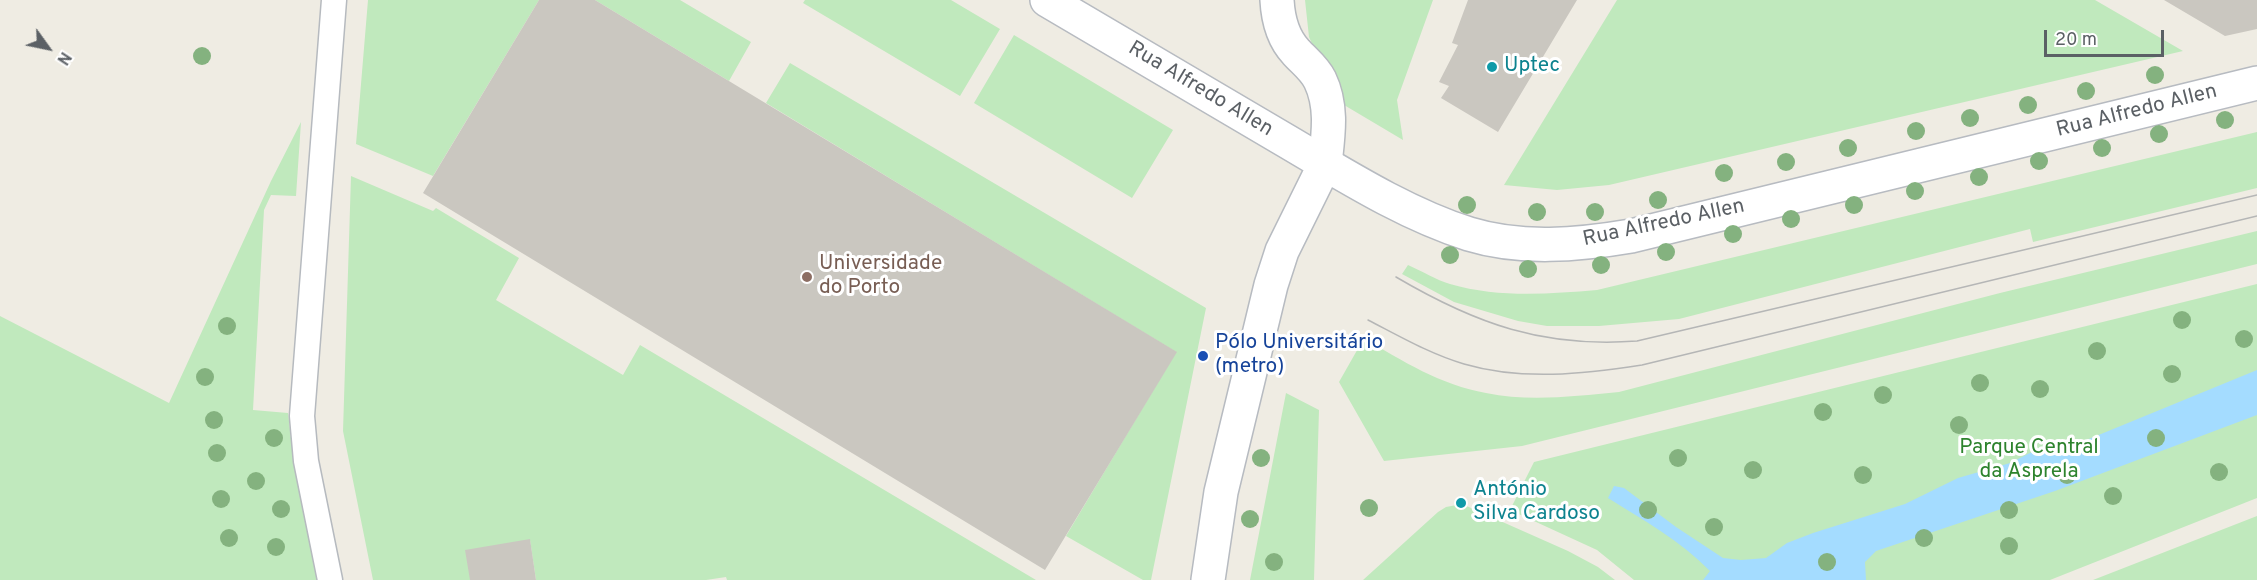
<!DOCTYPE html>
<meta charset="utf-8">
<style>
body{margin:0}
#map{position:relative;width:2257px;height:580px;overflow:hidden;background:#efece3;font-family:Overpass,sans-serif}
canvas{display:block}
.north{position:absolute;left:18px;top:18px;width:60px;height:60px;-webkit-text-stroke:4px #fff;paint-order:stroke;rotate:123deg;font-size:16px;font-weight:700;line-height:24px;text-align:center;color:#5b6065}
.north::after{content:'';display:block;margin:auto;width:21px;height:27px;background:#5b6065;clip-path:polygon(50% 0,100% 100%,50% 72%,0 100%)}
.scale{position:absolute;left:2044px;top:30px;width:120px;height:27px;box-sizing:border-box;border:3px solid #5b6065;border-top:0;padding-left:8px;font-size:18px;line-height:21px;white-space:nowrap;color:#5b6065;-webkit-text-stroke:4px #fff;paint-order:stroke}
</style>
<div id="map">
<canvas width="2257" height="580"></canvas>
<div class="north">N</div>
<div class="scale">20 m</div>
</div>
<script>
const ctx = document.querySelector('canvas').getContext('2d');
ctx.lineJoin = 'round';
function paint(path, color) {
  ctx.fillStyle = color;
  ctx.fill(path, 'evenodd');
}
function strokePath(path, color, width, dash) {
  ctx.strokeStyle = color;
  ctx.lineWidth = width;
  ctx.lineCap = dash ? 'butt' : 'round';
  ctx.setLineDash(dash || []);
  ctx.stroke(path);
}
function drawText(font, color, halo, rows, align = 'center') {
  ctx.font = font + ' Overpass,sans-serif';
  ctx.lineWidth = 6;
  ctx.setLineDash([]);
  ctx.textBaseline = 'middle';
  ctx.strokeStyle = halo;
  ctx.fillStyle = color;
  for (const [text, x, y, turn = 0] of rows) {
    ctx.save();
    ctx.translate(x, y);
    ctx.rotate((+turn || 0) * Math.PI / 180);
    ctx.textAlign = isNaN(turn) ? turn : align;
    if (halo) ctx.strokeText(text, 0, 0);
    ctx.fillText(text, 0, 0);
    ctx.restore();
  }
}
paint(new Path2D(`
 M 368,0 L 539,0 L 433,176 L 356,144 Z
 M 595,0 L 680,0 L 751,42 L 729,81 Z
 M 805,0 L 951,0 L 1000,29 L 960,96 L 803,3 Z
 M 1305,0 L 1433,0 L 1397,100 L 1403,140 L 1339,102 L 1309,37 Z
 M 1617,0 L 2095,0 L 2183,51 L 1609,185 L 1557,190 L 1504,185 Z
 M 1014,35 L 1173,130 L 1132,198 L 974,103 Z
 M 790,63 L 1206,308 L 1151,580 L 1143,580 L 1066,536 L 1176,352 L 766,103 Z
 M 301,122 L 296,196 L 271,195 L 264,210 L 253,410 L 288,413 L 294,462 L 317,580 L 0,580 L 0,316 L 169,403 L 271,181 Z
 M 2257,132 L 2257,188 L 2033,242 L 2030,229 L 1679,319 L 1599,326 L 1547,326 L 1518,321 L 1454,302 L 1402,274 L 1408,265 C 1422,271 1436,280 1450,284 C 1498,298 1548,294 1597,290 Z
 M 351,176 L 433,211 L 436,208 L 519,258 L 496,300 L 623,375 L 640,345 L 1036,580 L 727,580 L 726,577 L 706,580 L 536,580 L 530,540 L 470,580 L 373,580 L 343,431 Z
 M 2257,231 L 2257,264 L 1522,446 L 1384,461 L 1339,382 L 1364,338 C 1402,361 1441,385 1486,393 C 1530,402 1575,396 1619,392 L 2000,293 Z
 M 2257,284 L 2257,498 L 2050,580 L 1634,580 L 1597,550 L 1510,510 L 1534,462 Z
 M 1286,393 L 1319,410 L 1314,580 L 1250,580 Z
 M 1462,504 L 1568,551 L 1598,567 L 1615,580 L 1363,580 L 1438,512 L 1446,507 Z
 M 2257,516 L 2257,580 L 2093,580 Z`), '#c0e9bd');
paint(new Path2D(`
 M 2257,370 L 2257,415 L 2055,491 L 1876,551 L 1865,562 L 1866,580 L 1703,580 L 1710,571 C 1681,541 1643,520 1608,498 L 1614,486 L 1624,488 L 1676,527 L 1723,558 L 1741,560 L 1766,558 L 1787,543 L 1813,533 L 1905,504 L 1958,478 L 2010,463 L 2046,445 L 2084,441 Z`), '#a4dcff');
paint(new Path2D(`
 M 539,0 L 595,0 L 1177,352 L 1045,570 L 423,193 Z
 M 1468,0 L 1577,0 L 1498,132 L 1441,98 L 1449,86 L 1439,82 L 1458,45 L 1452,43 Z
 M 2164,0 L 2257,0 L 2257,29 L 2225,36 Z
 M 530,539 L 536,580 L 470,580 L 465,550 Z`), '#cac7c0');
const lane = new Path2D(`
 M 330,580 L 306,461 L 302,416 L 334,0`);
const street = new Path2D(`
 M 1277,0 C 1278,19 1282,37 1296,52 C 1304,61 1314,68 1320,80 C 1333,107 1328,136 1325,164`);
const secondary = new Path2D(`
 M 1047,0 C 1126,46 1204,93 1283,139 C 1341,173 1403,213 1469,234 C 1521,250 1578,245 1631,236 L 2257,83
 M 1208,580 L 1221,492 L 1271,285 L 1282,251 L 1325,164`);
strokePath(lane, '#b6babf', 27);
strokePath(street, '#b6babf', 36);
strokePath(secondary, '#b7bbc1', 36);
strokePath(lane, '#fff', 24);
strokePath(street, '#fff', 33);
strokePath(secondary, '#fff', 33);
strokePath(new Path2D(`
 M 1396,277 C 1476,324 1543,348 1637,341 L 2257,195
 M 1368,320 C 1399,336 1430,354 1464,364 C 1522,381 1584,374 1642,365 L 2257,216`), '#b5b6b6', 1.5);
ctx.fillStyle = '#84b27f';
for (const [x, y] of [
 [202,56],
 [2155,75],
 [2086,91],
 [2028,105],
 [1970,118],
 [2225,120],
 [1916,131],
 [2159,134],
 [1848,148],
 [2102,148],
 [2039,161],
 [1786,162],
 [1724,173],
 [1979,177],
 [1915,191],
 [1658,200],
 [1467,205],
 [1854,205],
 [1537,212],
 [1595,212],
 [1791,219],
 [1733,234],
 [1666,252],
 [1450,255],
 [1601,265],
 [1528,269],
 [2182,320],
 [227,326],
 [2244,339],
 [2097,351],
 [2172,374],
 [205,377],
 [1980,383],
 [2040,389],
 [1883,395],
 [1823,412],
 [214,420],
 [1959,425],
 [274,438],
 [2156,438],
 [217,453],
 [1261,458],
 [1678,458],
 [1753,470],
 [2219,472],
 [1863,475],
 [2067,475],
 [256,481],
 [2113,496],
 [221,499],
 [1369,508],
 [281,509],
 [1648,510],
 [2009,510],
 [1250,519],
 [1714,527],
 [229,538],
 [1924,538],
 [2009,546],
 [276,547],
 [1274,562],
 [1827,562]
]) {
  ctx.beginPath();
  ctx.arc(x, y, 9, 0, 2 * Math.PI);
  ctx.fill();
}
for (const [x, y, r, color] of [
 [1492,67,6,"#0f9aa8"],
 [807,277,6,"#8d6e63"],
 [1203,356,6,"#1a4fb4"],
 [1461,503,6,"#0f9aa8"]
]) {
  const dot = new Path2D();
  dot.arc(x, y, r, 0, 2 * Math.PI);
  ctx.fillStyle = color;
  ctx.fill(dot);
  strokePath(dot, '#fff', 2);
}
drawText('21px', '#0d838f', '#fff', [
 ["Uptec",1504,67],
 ["António",1473,491],
 ["Silva Cardoso",1473,515]
], 'left');
drawText('21px', '#5b6065', '#fff', [
 ["Rua Alfredo Allen",1200,90,31],
 ["Rua Alfredo Allen",2137,112,-14],
 ["Rua Alfredo Allen",1664,224,-12]
]);
drawText('21px', '#785e54', '#fff', [
 ["Universidade",819,265],
 ["do Porto",819,289]
], 'left');
drawText('21px', '#164399', '#fff', [
 ["Pólo Universitário",1215,344],
 ["(metro)",1215,368]
], 'left');
drawText('21px', '#2d832d', '#fff', [
 ["Parque Central",2029,449],
 ["da Asprela",2029,473]
]);
</script>
